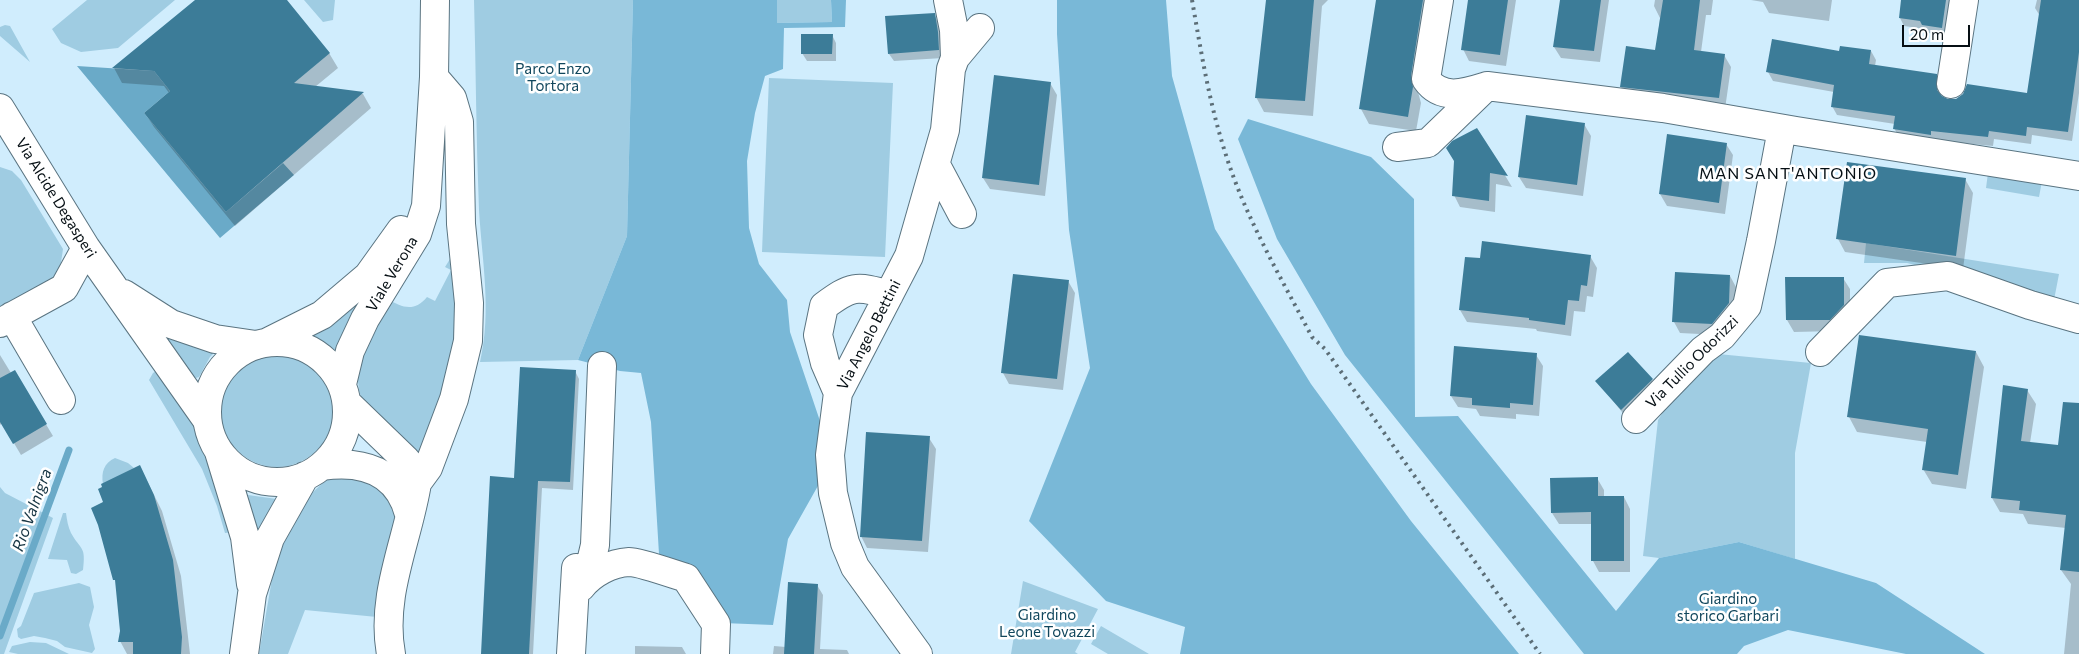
<!DOCTYPE html>
<style>
body{margin:0}
#map{position:relative;width:2079px;height:654px;overflow:hidden;background:#d0edfd;font-family:Commissioner,sans-serif}
canvas{display:block}
.scale{position:absolute;left:1902px;top:25px;width:68px;height:22px;box-sizing:border-box;border:2px solid #060f14;border-top:0;padding-left:6px;font-size:15px;line-height:18px;white-space:nowrap;color:#060f14;-webkit-text-stroke:4px #fff;paint-order:stroke}
</style>
<div id="map">
<canvas width="2079" height="654"></canvas>
<div class="scale">20 m</div>
</div>
<script>
const ctx = document.querySelector('canvas').getContext('2d');
ctx.lineJoin = 'round';
function paint(path, color) {
  ctx.fillStyle = color;
  ctx.fill(path, 'evenodd');
}
function strokePath(path, color, width, dash) {
  ctx.strokeStyle = color;
  ctx.lineWidth = width;
  ctx.lineCap = dash ? 'butt' : 'round';
  ctx.setLineDash(dash || []);
  ctx.stroke(path);
}
function drawText(font, color, halo, rows, align = 'center') {
  ctx.font = font + ' Commissioner,sans-serif';
  ctx.lineWidth = 5;
  ctx.setLineDash([]);
  ctx.textBaseline = 'middle';
  ctx.strokeStyle = halo;
  ctx.fillStyle = color;
  for (const [text, x, y, turn = 0] of rows) {
    ctx.save();
    ctx.translate(x, y);
    ctx.rotate((+turn || 0) * Math.PI / 180);
    ctx.textAlign = isNaN(turn) ? turn : align;
    if (halo) ctx.strokeText(text, 0, 0);
    ctx.fillText(text, 0, 0);
    ctx.restore();
  }
}
paint(new Path2D(`
 M 87,0 L 175,0 L 118,48 L 81,52 L 61,43 L 52,29 Z
 M 304,0 L 335,0 L 333,20 L 323,22 Z
 M 474,0 L 633,0 L 627,236 L 578,360 L 480,362 C 492,311 482,261 479,210 C 476,140 476,70 474,0 Z
 M 777,0 L 831,0 L 832,22 L 776,23 Z
 M 5,25 L 10,26 L 30,62 L 0,36 L 0,27 Z
 M 769,78 L 893,83 L 885,257 L 762,252 Z
 M 0,167 L 12,171 L 21,180 L 63,249 L 59,276 L 0,309 Z
 M 1988,173 L 2042,181 L 2039,197 L 1986,188 Z
 M 1866,243 L 2059,274 L 2054,300 L 1907,263 L 1864,263 Z
 M 450,259 L 457,259 L 462,338 L 424,465 L 364,405 L 359,391 L 356,362 L 388,299 C 402,308 415,312 427,297 L 435,301 L 451,270 L 445,267 Z
 M 369,286 L 336,351 L 312,335 Z
 M 171,334 L 218,349 L 210,357 L 199,377 L 196,378 L 193,376 L 166,341 Z
 M 1718,354 L 1811,363 L 1795,453 L 1795,559 L 1739,542 L 1659,558 L 1643,556 L 1658,420 L 1685,378 Z
 M221 411a56 56 0 1 1 112 0a56 56 0 1 1-112 0Z
 M 159,369 L 190,418 L 234,532 L 225,533 L 217,506 L 202,469 L 149,380 L 153,373 Z
 M 115,458 L 128,463 L 134,468 L 103,484 C 101,472 104,463 115,458 Z
 M 350,472 L 385,486 L 398,516 L 377,617 L 305,610 L 288,654 L 259,654 L 277,550 L 303,501 L 325,481 L 336,475 Z
 M 0,487 L 5,493 L 53,518 L 4,654 L 0,654 Z
 M 248,495 L 277,499 L 263,531 L 254,530 Z
 M 63,513 L 66,513 C 67,520 68,527 71,533 C 81,551 86,545 83,570 L 76,574 L 71,573 L 67,560 L 48,559 Z
 M 1023,581 L 1098,609 L 1075,652 L 1078,654 L 1011,654 Z
 M 79,583 L 90,587 L 94,607 L 89,625 L 95,649 L 92,653 L 65,647 L 57,641 L 45,638 L 34,636 L 21,639 L 18,637 L 17,629 L 21,626 L 34,593 Z
 M 1101,626 L 1149,654 L 1108,654 L 1091,644 Z
 M 30,642 L 46,643 L 69,654 L 18,654 L 9,652 L 12,646 Z`), '#9fcce2');
paint(new Path2D(`
 M 633,0 L 777,0 L 777,23 L 832,22 L 831,0 L 846,0 L 845,27 L 784,28 L 783,69 L 765,76 L 755,113 L 747,161 L 749,228 L 759,264 L 787,300 L 790,332 L 823,430 L 828,468 L 788,539 L 773,625 L 723,623 L 688,570 L 659,554 L 651,422 L 641,373 L 620,371 L 578,360 L 627,236 Z
 M 1057,0 L 1166,0 L 1172,76 L 1215,229 L 1311,384 L 1411,521 L 1519,654 L 1180,654 L 1185,627 L 1106,601 L 1029,521 L 1090,368 L 1069,230 L 1057,34 Z
 M 1248,119 L 1371,157 L 1414,199 L 1415,417 L 1458,416 L 1616,611 L 1659,558 L 1739,542 L 1876,583 L 1985,654 L 1906,654 L 1788,630 L 1744,646 L 1737,654 L 1584,654 L 1345,355 L 1277,239 L 1238,139 Z`), '#79b8d7');
paint(new Path2D(`
 M 77,66 L 154,71 L 170,91 L 144,113 L 226,212 L 283,163 L 294,175 L 220,238 Z`), '#6aaac8');
paint(new Path2D(`
 M 196,0 L 285,0 L 329,53 L 338,68 L 315,87 L 363,94 L 371,108 L 235,226 L 154,127 L 145,113 L 169,93 L 164,86 L 122,83 L 114,68 Z
 M 1267,0 L 1328,0 L 1322,6 L 1313,116 L 1264,112 L 1256,97 Z
 M 1377,0 L 1436,0 L 1431,13 L 1418,92 L 1421,103 L 1416,131 L 1369,124 L 1361,109 Z
 M 1470,0 L 1516,0 L 1506,66 L 1469,61 L 1463,49 Z
 M 1561,0 L 1609,0 L 1600,62 L 1561,58 L 1554,47 Z
 M 1655,0 L 1713,0 L 1711,15 L 1706,15 L 1701,52 L 1724,55 L 1731,67 L 1725,109 L 1628,98 L 1621,87 L 1656,52 L 1660,18 L 1654,6 Z
 M 1751,0 L 1832,0 L 1829,21 L 1769,13 L 1763,2 Z
 M 1902,0 L 1951,0 L 1946,35 L 1928,33 L 1925,29 L 1904,26 L 1900,18 Z
 M 2037,0 L 2079,0 L 2079,93 L 2072,141 L 2032,135 L 2031,144 L 1994,139 L 1993,146 L 1899,137 L 1894,128 L 1895,124 L 1837,115 L 1832,106 L 1834,92 L 1773,81 L 1768,72 L 1840,53 L 1871,51 L 1876,60 L 1875,66 L 1936,75 L 1941,84 L 1941,98 L 1948,101 L 2029,94 L 2040,16 L 2035,8 Z
 M 934,14 L 938,22 L 943,58 L 894,61 L 889,54 Z
 M 832,35 L 836,43 L 836,61 L 807,61 L 802,53 Z
 M 1050,83 L 1057,95 L 1045,196 L 990,189 L 983,178 Z
 M 1584,124 L 1591,136 L 1583,196 L 1526,188 L 1519,177 Z
 M 1477,129 L 1512,187 L 1496,184 L 1495,212 L 1460,207 L 1454,195 Z
 M 1726,144 L 1733,155 L 1725,214 L 1667,206 L 1660,194 Z
 M 1965,179 L 1973,193 L 1963,269 L 1845,252 L 1838,239 Z
 M 1590,256 L 1597,268 L 1593,297 L 1587,296 L 1585,312 L 1574,311 L 1571,336 L 1537,331 L 1536,329 L 1467,322 L 1460,310 Z
 M 1730,276 L 1736,287 L 1735,315 L 1719,335 L 1680,333 L 1674,322 Z
 M 1843,278 L 1850,289 L 1850,317 L 1836,331 L 1794,332 L 1787,320 L 1787,279 Z
 M 1068,281 L 1075,293 L 1063,390 L 1009,384 L 1003,373 Z
 M 1976,352 L 1984,367 L 1966,489 L 1932,484 L 1923,469 L 1927,442 L 1857,432 L 1849,417 Z
 M 0,355 L 11,373 L 14,371 L 53,436 L 21,455 L 2,423 L 0,425 Z
 M 1536,355 L 1543,366 L 1539,416 L 1516,414 L 1516,419 L 1480,416 L 1476,409 L 1458,407 L 1451,396 Z
 M 575,371 L 579,379 L 573,490 L 542,488 L 533,654 L 482,654 L 516,479 Z
 M 1652,380 L 1656,388 L 1626,417 L 1597,381 Z
 M 2027,390 L 2036,404 L 2030,443 L 2059,446 L 2079,405 L 2079,654 L 2064,654 L 2071,584 L 2061,570 L 2066,528 L 2028,524 L 2023,514 L 2000,512 L 1992,498 Z
 M 929,438 L 936,449 L 928,552 L 867,548 L 861,536 Z
 M 140,467 L 162,511 L 181,576 L 190,654 L 127,654 L 120,641 L 121,631 L 116,583 L 104,503 Z
 M 1597,478 L 1604,490 L 1604,497 L 1624,497 L 1630,509 L 1630,572 L 1599,572 L 1593,561 L 1592,524 L 1559,524 L 1552,513 Z
 M 817,585 L 823,595 L 820,649 L 847,650 L 849,654 L 773,654 L 774,646 L 786,647 Z
 M 635,646 L 682,647 L 686,654 L 635,654 Z`), '#0003');
strokePath(new Path2D(`
 M 0,636 L 69,450`), '#6aaac8', 7);
paint(new Path2D(`
 M 195,0 L 287,0 L 330,53 L 294,83 L 364,92 L 226,212 L 144,113 L 170,91 L 154,71 L 112,68 Z
 M 1266,0 L 1314,0 L 1305,101 L 1255,98 Z
 M 1376,0 L 1423,0 L 1411,76 L 1413,87 L 1408,117 L 1359,109 Z
 M 1468,0 L 1508,0 L 1500,55 L 1461,50 Z
 M 1560,0 L 1601,0 L 1594,51 L 1553,47 Z
 M 1663,0 L 1700,0 L 1694,50 L 1725,54 L 1719,98 L 1620,87 L 1626,46 L 1655,50 Z
 M 1901,0 L 1946,0 L 1942,28 L 1922,25 L 1920,21 L 1899,18 Z
 M 2041,0 L 2079,0 L 2079,52 L 2068,132 L 2027,127 L 2026,136 L 1989,131 L 1988,137 L 1931,131 L 1931,135 L 1893,129 L 1895,116 L 1831,107 L 1834,85 L 1766,72 L 1772,39 L 1839,51 L 1840,46 L 1871,50 L 1869,64 L 1937,74 L 1937,90 L 1942,96 L 1948,99 L 1956,99 L 1963,94 L 1967,84 L 2027,93 Z
 M 935,13 L 938,32 L 939,50 L 888,54 L 885,16 Z
 M 801,34 L 833,34 L 832,54 L 801,54 Z
 M 994,75 L 1051,82 L 1039,185 L 982,178 Z
 M 1526,115 L 1585,123 L 1577,185 L 1518,177 Z
 M 1477,128 L 1508,176 L 1490,173 L 1489,201 L 1452,196 L 1454,161 L 1446,148 L 1452,141 Z
 M 1667,134 L 1727,143 L 1719,203 L 1659,194 Z
 M 1847,162 L 1966,178 L 1956,256 L 1836,239 Z
 M 1482,241 L 1591,255 L 1587,286 L 1581,285 L 1579,301 L 1568,300 L 1565,325 L 1529,320 L 1529,318 L 1459,310 L 1465,257 L 1480,258 Z
 M 1675,272 L 1730,275 L 1729,303 L 1712,324 L 1672,322 Z
 M 1013,274 L 1069,280 L 1057,379 L 1001,373 Z
 M 1785,277 L 1844,277 L 1844,305 L 1830,320 L 1786,320 Z
 M 1859,335 L 1976,351 L 1958,475 L 1922,470 L 1928,429 L 1847,417 Z
 M 1454,346 L 1537,353 L 1533,405 L 1510,403 L 1510,408 L 1472,405 L 1472,398 L 1450,396 Z
 M 1628,352 L 1653,379 L 1621,410 L 1595,381 Z
 M 520,367 L 576,370 L 570,482 L 538,481 L 529,654 L 481,654 L 490,476 L 514,478 Z
 M 15,370 L 47,424 L 13,444 L 0,422 L 0,378 Z
 M 2003,385 L 2028,389 L 2021,441 L 2058,445 L 2063,402 L 2079,403 L 2079,572 L 2060,570 L 2066,515 L 2019,510 L 2020,501 L 1991,498 Z
 M 866,432 L 930,436 L 922,541 L 860,537 Z
 M 140,465 L 154,495 L 173,560 L 182,637 L 181,654 L 133,654 L 133,642 L 118,642 L 120,631 L 115,580 L 113,580 L 98,525 L 91,508 L 103,502 L 98,489 L 102,487 L 101,484 Z
 M 1598,477 L 1598,496 L 1624,496 L 1624,561 L 1591,561 L 1591,512 L 1551,513 L 1550,478 Z
 M 788,582 L 818,584 L 814,654 L 784,654 Z`), '#3c7c98');
const minor = new Path2D(`
 M 1439,0 L 1426,79 C 1441,101 1465,93 1487,86 L 1663,108 L 1796,131 L 2079,176
 M 955,58 L 980,28
 M 1951,84 L 1964,0
 M 0,108 L 86,248 L 207,420
 M 1397,147 L 1428,143 L 1487,86
 M 936,165 L 962,214
 M 124,294 L 171,324 L 215,339 L 256,345
 M 12,316 L 61,400
 M 0,323 L 64,288 L 86,248
 M 1820,352 L 1887,283 L 1948,276 L 2030,305 L 2079,319
 M 838,393 L 825,363 L 818,335 L 824,306 C 851,286 856,285 889,295
 M 1636,419 L 1703,350 L 1722,336 L 1747,306 L 1761,241 L 1782,129
 M 587,579 L 595,545 L 602,366
 M 581,587 C 592,573 611,563 629,562 C 640,562 673,574 686,578 L 716,624 L 715,654
 M 571,654 L 576,568
 M 918,654 L 855,567 L 845,543 L 833,493 L 830,455 L 838,393 L 909,256 L 945,130 L 951,69 L 955,58 L 954,30 L 948,0`);
const major = new Path2D(`
 M 268,342 L 322,315 L 368,276 L 401,230
 M207 412a70 70 0 1 1 140 0a70 70 0 1 1-140 0Z
 M 342,384 L 350,351 L 365,319 L 417,234 L 426,206 L 434,77 L 435,0
 M 347,403 L 406,460 L 414,471 L 417,483 C 408,540 380,595 391,654
 M 219,452 L 245,537 L 251,584
 M 322,466 C 363,460 398,471 409,514
 M 417,483 L 428,468 L 454,399 L 468,341 L 469,303 L 461,224 L 459,122 L 452,98 L 434,77
 M 244,654 L 252,594 L 270,538 L 305,476`);
strokePath(minor, '#5a7481', 30);
strokePath(major, '#5a7481', 30);
strokePath(minor, '#fff', 28);
strokePath(major, '#fff', 28);
strokePath(new Path2D(`
 M 1192,0 C 1201,51 1209,102 1225,152 C 1245,217 1280,276 1312,337 L 1325,349 L 1540,654`), '#5c6e77', 4, [2.5, 5]);
drawText('15px', '#10465c', '#fff', [
 ["Parco Enzo",553,69],
 ["Tortora",553,86],
 ["Giardino",1728,599],
 ["storico Garbari",1728,616],
 ["Giardino",1047,615],
 ["Leone Tovazzi",1047,632]
]);
drawText('15px', '#060f14', '#fff', [
 ["Via Alcide Degasperi",56,198,58],
 ["Viale Verona",392,274,-59],
 ["Via Angelo Bettini",869,335,-63],
 ["Via Tullio Odorizzi",1692,362,-45]
]);
ctx.letterSpacing = '1px';
drawText('16px', '#060f14', '#fff', [
 ["MAN SANT'ANTONIO",1788,174]
]);
ctx.letterSpacing = '0px';
drawText('italic 16px', '#173543', '#fff', [
 ["Rio Valnigra",32,510,-70]
]);
</script>
